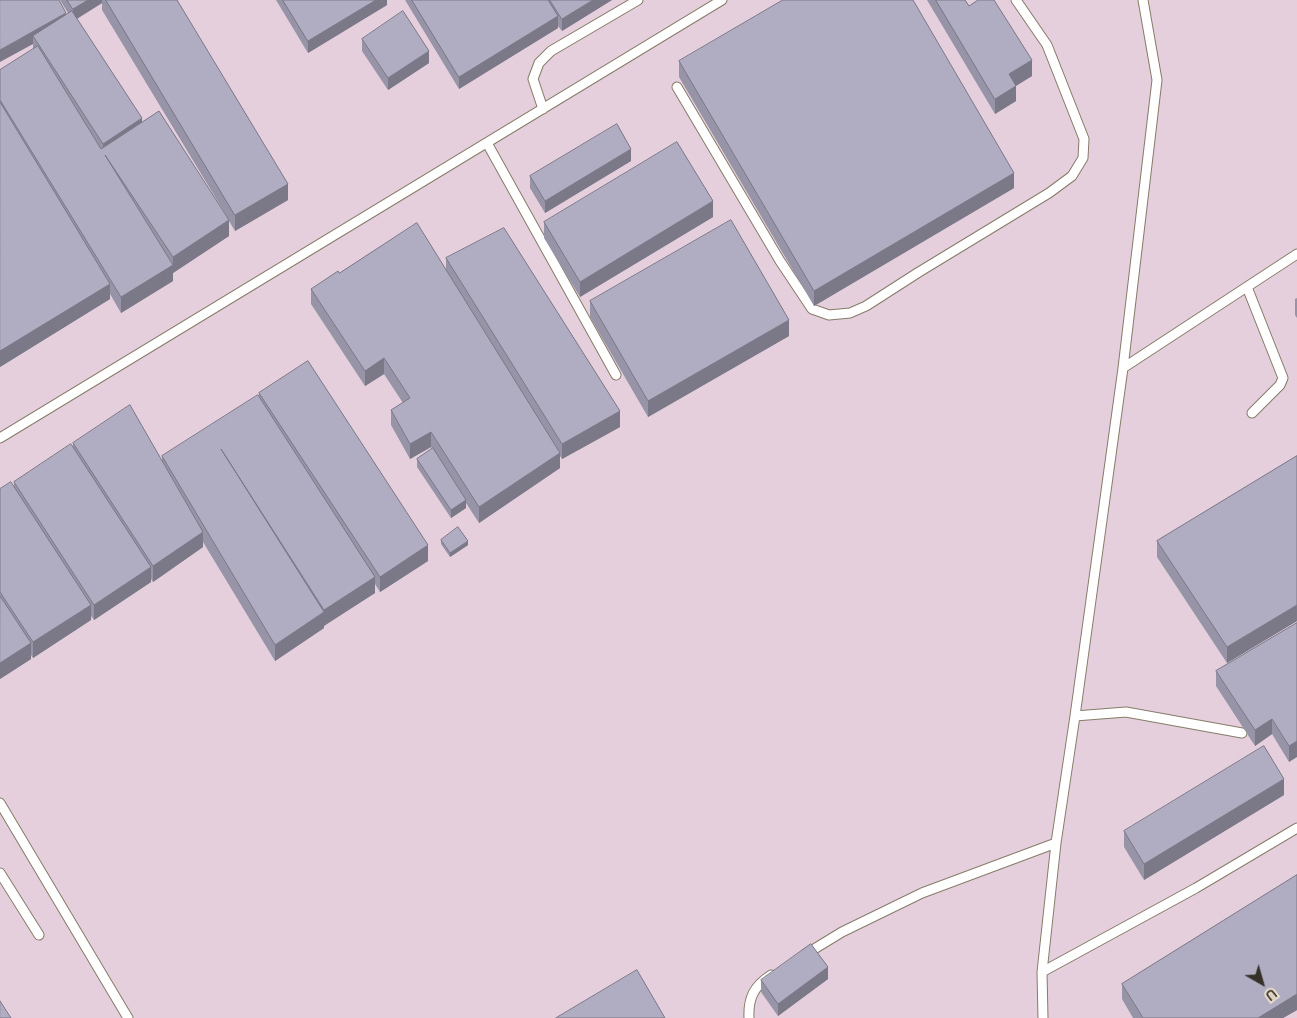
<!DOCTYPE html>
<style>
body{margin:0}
#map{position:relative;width:1297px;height:1018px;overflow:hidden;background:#eadfca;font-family:Manrope,sans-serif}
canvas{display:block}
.north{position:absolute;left:1237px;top:958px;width:50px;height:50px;-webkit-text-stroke:4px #eadfca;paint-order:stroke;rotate:142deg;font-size:14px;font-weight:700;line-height:20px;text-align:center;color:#353129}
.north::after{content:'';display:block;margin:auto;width:18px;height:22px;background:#353129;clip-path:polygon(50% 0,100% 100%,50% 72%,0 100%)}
</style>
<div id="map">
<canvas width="1297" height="1018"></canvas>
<div class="north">U</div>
</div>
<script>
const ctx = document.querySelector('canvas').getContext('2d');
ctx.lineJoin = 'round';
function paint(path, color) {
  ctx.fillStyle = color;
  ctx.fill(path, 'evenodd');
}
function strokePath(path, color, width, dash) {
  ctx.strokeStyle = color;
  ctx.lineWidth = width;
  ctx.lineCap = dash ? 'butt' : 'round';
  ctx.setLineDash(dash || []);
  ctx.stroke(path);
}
paint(new Path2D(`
 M 0,0 L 1297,0 L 1297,1018 L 0,1018 Z`), '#e5cfdc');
const service = new Path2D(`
 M 677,87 L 780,261 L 812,309 L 829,315 L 850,313 L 866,306 L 919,272 L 1049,193 L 1072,176 L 1083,158 L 1084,139 L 1047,45 L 1016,0
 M 543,109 L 533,79 L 539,63 L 551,51 L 638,0
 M 487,143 L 616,375
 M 1247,287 L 1283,378 L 1280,385 L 1252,413
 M 1123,368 L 1297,254
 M 0,438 L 722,0
 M 1075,716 L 1126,712 L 1242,733
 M 0,803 L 128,1018
 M 0,873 L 39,935
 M 806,954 L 842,932 L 922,893 L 1056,843
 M 1042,972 L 1196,888 L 1297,828
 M 749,1018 C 748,998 754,986 771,975
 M 1043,1018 L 1042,972 L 1056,843 L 1075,716 L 1123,368 L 1157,80 L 1143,0`);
strokePath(service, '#867c69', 11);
strokePath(service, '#fff', 9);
paint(new Path2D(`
 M 0,0 L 66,15 L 68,13 L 60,0 L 177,0 L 288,200 L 235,231 L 229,221 L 229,236 L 173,273 L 173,281 L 121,313 L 110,294 L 110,299 L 0,367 L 0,70 L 33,50 L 33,44 ZM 102,3 L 102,10 L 226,215 L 142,123 L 77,19 Z
 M 276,0 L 387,0 L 387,5 L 308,53 Z
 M 405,0 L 612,0 L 562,31 L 558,26 L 558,28 L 459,89 Z
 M 927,0 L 965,0 L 969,6 L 1032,76 L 1016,86 L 1016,101 L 995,114 Z
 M 362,39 L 429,63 L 388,90 L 362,51 Z
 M 679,61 L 1014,188 L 814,306 L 679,77 Z
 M 631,161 L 545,213 L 530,188 L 530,176 Z
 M 713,217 L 580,297 L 544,238 L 544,222 Z
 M 446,258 L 620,427 L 562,459 L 560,456 L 560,468 L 479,523 L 466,503 L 466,508 L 451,518 L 417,467 L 417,459 L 432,449 L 431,447 L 410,459 L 391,425 L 391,410 L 403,403 L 384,374 L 365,386 L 311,304 L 311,289 L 446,270 Z
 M 1297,298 L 1297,318 L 1295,315 L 1295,299 Z
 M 590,301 L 789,336 L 648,417 L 590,317 Z
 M 259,393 L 428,561 L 380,592 L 375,584 L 375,593 L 324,625 L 324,628 L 275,661 L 203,542 L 203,547 L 153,582 L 151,579 L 151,582 L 94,620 L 91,616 L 91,620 L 33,658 L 31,655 L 31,659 L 0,679 L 0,489 L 14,486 L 14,482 L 73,446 L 73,443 L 162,460 L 162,456 L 259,398 Z
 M 1297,456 L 1297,621 L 1227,663 L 1157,557 L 1157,541 Z
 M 441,540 L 468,545 L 450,557 L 441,544 Z
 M 1297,623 L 1289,762 L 1272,734 L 1255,746 L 1216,686 L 1216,671 Z
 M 1284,795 L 1144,880 L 1124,847 L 1124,831 Z
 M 1297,875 L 1297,1010 L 1283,1018 L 1133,1018 L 1122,999 L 1122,984 Z
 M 828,979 L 778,1016 L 761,992 L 761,980 Z`), '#9794a7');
paint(new Path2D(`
 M 88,0 L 102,0 L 102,3 L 73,21 L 73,9 Z
 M 376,0 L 387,0 L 387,5 L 308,53 L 308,41 Z
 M 593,0 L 612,0 L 562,31 L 562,19 Z
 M 66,13 L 66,25 L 33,36 L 33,44 L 0,62 L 0,50 Z
 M 558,16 L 558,28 L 459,89 L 459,77 Z
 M 429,51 L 429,63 L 388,90 L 388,78 Z
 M 1032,60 L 1032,76 L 1009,90 L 1009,74 Z
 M 1016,86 L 1016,101 L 995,114 L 995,99 Z
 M 142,118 L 142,134 L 103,159 L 103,144 Z
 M 631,149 L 631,161 L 545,213 L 545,201 Z
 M 1014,173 L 1014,188 L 814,306 L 814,291 Z
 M 288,184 L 288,200 L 235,231 L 235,215 Z
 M 713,201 L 713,217 L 580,297 L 580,282 Z
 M 229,220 L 229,236 L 173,273 L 173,281 L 121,313 L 121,297 L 173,265 L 173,257 Z
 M 110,284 L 110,299 L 0,367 L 0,351 Z
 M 789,320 L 789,336 L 648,417 L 648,401 Z
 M 384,358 L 384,374 L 365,386 L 365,371 Z
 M 620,411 L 620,427 L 562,459 L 562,444 Z
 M 431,432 L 431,447 L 410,459 L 410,444 Z
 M 560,453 L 560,468 L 479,523 L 479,507 Z
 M 466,500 L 466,508 L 451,518 L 451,510 Z
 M 203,532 L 203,547 L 153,582 L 153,566 Z
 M 468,541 L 468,545 L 450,557 L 450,553 Z
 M 428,545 L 428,561 L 380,592 L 380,577 Z
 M 151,567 L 151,582 L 94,620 L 94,605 Z
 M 375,577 L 375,593 L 324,626 L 324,610 Z
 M 91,605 L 91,620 L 33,658 L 33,642 Z
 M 1297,605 L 1297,621 L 1227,663 L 1227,647 Z
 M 324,612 L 324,628 L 275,661 L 275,645 Z
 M 31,643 L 31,659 L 0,679 L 0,663 Z
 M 1272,719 L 1272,734 L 1255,746 L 1255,730 Z
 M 1297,741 L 1297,757 L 1289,762 L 1289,746 Z
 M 1284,779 L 1284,795 L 1144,880 L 1144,864 Z
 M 828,967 L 828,979 L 778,1016 L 778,1004 Z
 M 1297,994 L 1297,1010 L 1283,1018 L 1258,1018 Z`), '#7b7888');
const building = new Path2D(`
 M 0,0 L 59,0 L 66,13 L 0,50 Z
 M 67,0 L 88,0 L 73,9 Z
 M 106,0 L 177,0 L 288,184 L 235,215 Z
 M 283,0 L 376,0 L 308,41 Z
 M 412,0 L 548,0 L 558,16 L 459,77 Z
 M 550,0 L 593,0 L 562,19 Z
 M 783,0 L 913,0 L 1014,173 L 814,291 L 679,61 Z
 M 936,0 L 965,0 L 969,6 L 978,0 L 994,0 L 1032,60 L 1009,74 L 1016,86 L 995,99 Z
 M 72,11 L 142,118 L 103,144 L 33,36 Z
 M 403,11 L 429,51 L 388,78 L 362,39 Z
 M 38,46 L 101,149 L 159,111 L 229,220 L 173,257 L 105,155 L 173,265 L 121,297 L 0,100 L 0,70 Z
 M 0,102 L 110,284 L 0,351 Z
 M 617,124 L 631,149 L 545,201 L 530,176 Z
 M 677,142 L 713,201 L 580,282 L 544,222 Z
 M 731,220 L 789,320 L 648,401 L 590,301 Z
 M 417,223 L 560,453 L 479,507 L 431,432 L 410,444 L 391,410 L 410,398 L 384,358 L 365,371 L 311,289 L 338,271 L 339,273 Z
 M 504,228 L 620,411 L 562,444 L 446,258 Z
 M 308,361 L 428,545 L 380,577 L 259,393 Z
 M 258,395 L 375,577 L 324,610 L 221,449 L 324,612 L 275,645 L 162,456 Z
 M 130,405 L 203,532 L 153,566 L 73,443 Z
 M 71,444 L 151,567 L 94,605 L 14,482 Z
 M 433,448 L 466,500 L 451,510 L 417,459 Z
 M 1297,456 L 1297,605 L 1227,647 L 1157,541 Z
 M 11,482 L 91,605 L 33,642 L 0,592 L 0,489 Z
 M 458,527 L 468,541 L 450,553 L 441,540 Z
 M 0,596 L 31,643 L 0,663 Z
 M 1297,623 L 1297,741 L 1289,746 L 1272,719 L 1255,730 L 1216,671 Z
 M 1264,746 L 1284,779 L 1144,864 L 1124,831 Z
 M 1297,875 L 1297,994 L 1258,1018 L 1143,1018 L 1122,984 Z
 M 811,944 L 828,967 L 778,1004 L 761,980 Z
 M 637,970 L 665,1018 L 556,1018 Z
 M 0,1001 L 11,1018 L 0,1018 Z`);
paint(building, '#b0acc2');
strokePath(building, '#7b7888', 1);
</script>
